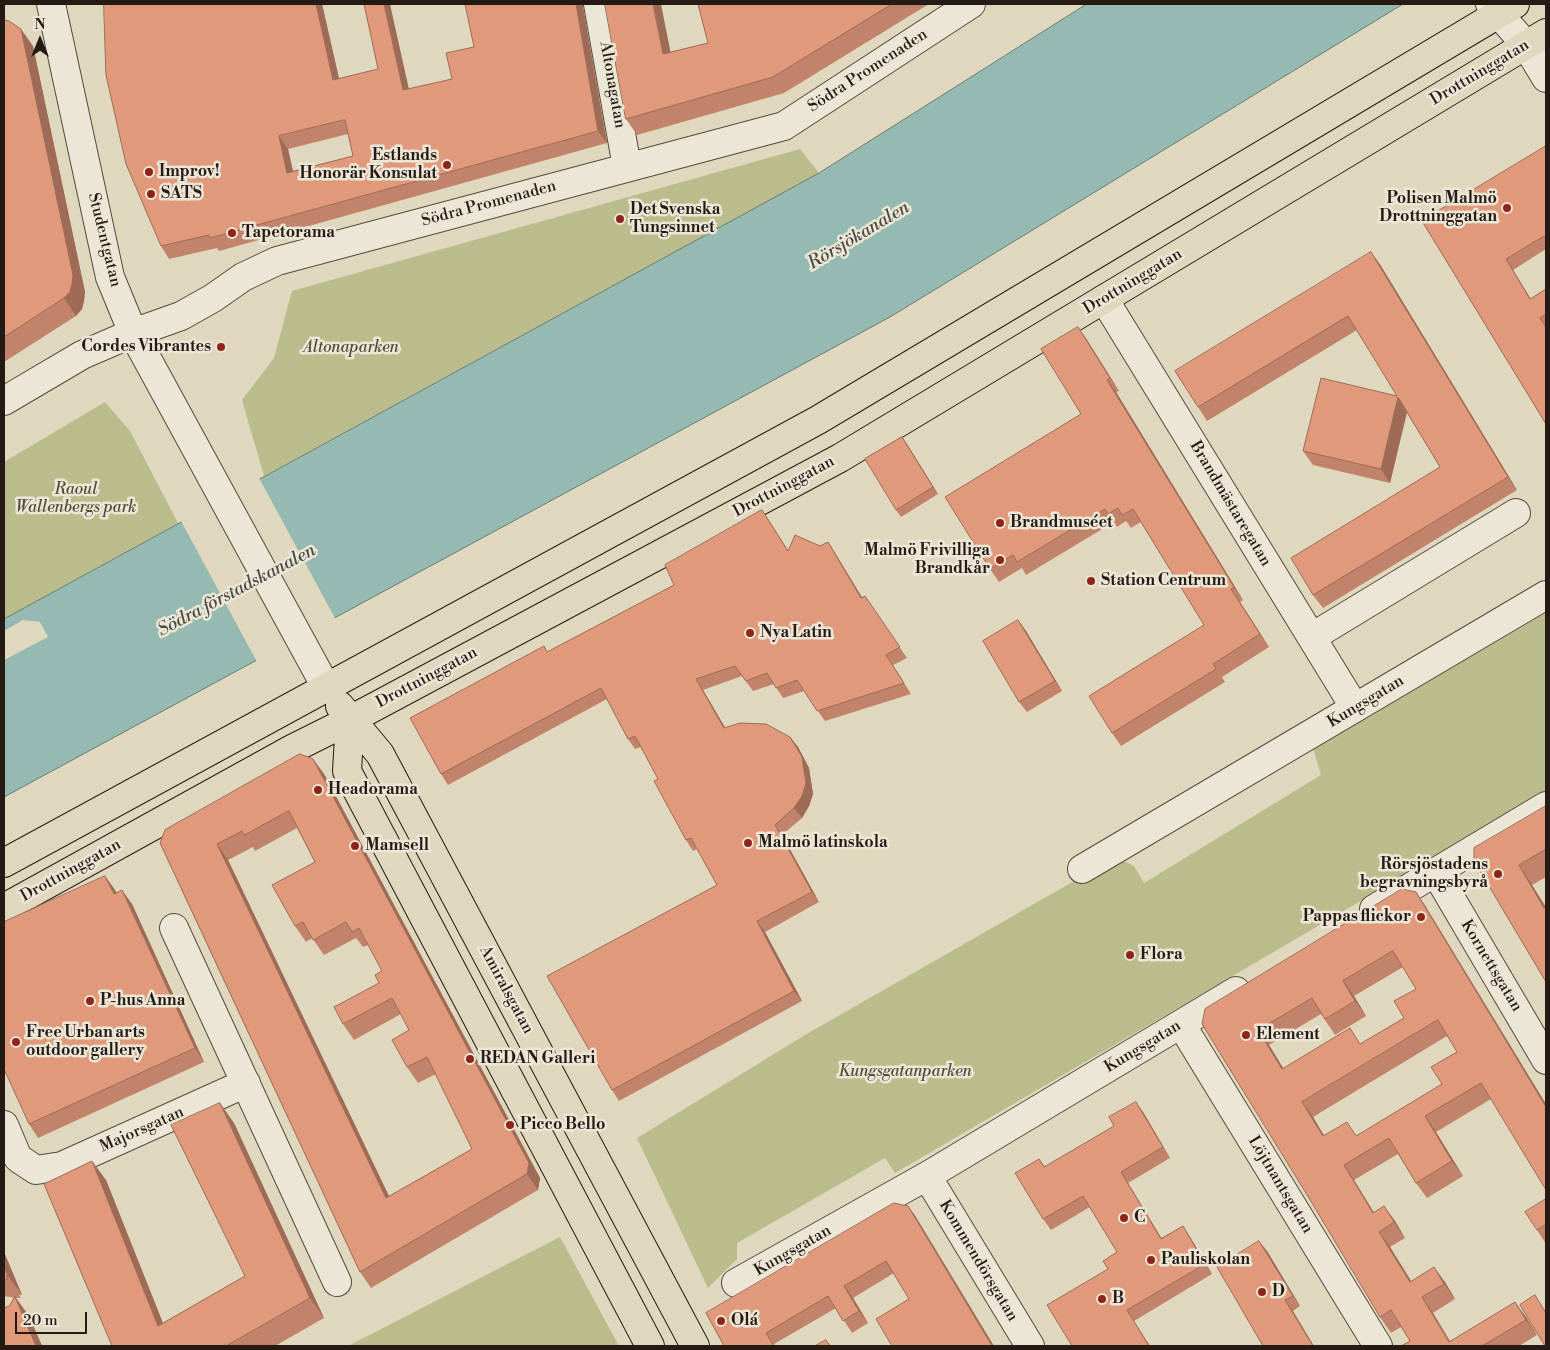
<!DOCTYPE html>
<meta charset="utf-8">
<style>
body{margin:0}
#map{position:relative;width:1550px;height:1350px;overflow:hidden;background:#e0d8be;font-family:"Libre Bodoni",serif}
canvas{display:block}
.frame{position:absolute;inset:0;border:5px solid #261a14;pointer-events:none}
.north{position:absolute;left:15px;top:15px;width:50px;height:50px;-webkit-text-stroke:4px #ebe6d5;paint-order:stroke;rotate:0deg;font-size:14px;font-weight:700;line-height:20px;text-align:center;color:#261a14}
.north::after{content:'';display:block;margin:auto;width:18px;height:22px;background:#261a14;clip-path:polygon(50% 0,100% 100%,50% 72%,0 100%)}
.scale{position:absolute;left:15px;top:1312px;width:72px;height:22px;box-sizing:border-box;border:2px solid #261a14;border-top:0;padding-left:6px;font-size:15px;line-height:18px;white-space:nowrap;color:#261a14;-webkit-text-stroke:4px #ebe6d5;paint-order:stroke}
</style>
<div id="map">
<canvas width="1550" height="1350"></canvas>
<div class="frame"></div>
<div class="north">N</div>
<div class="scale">20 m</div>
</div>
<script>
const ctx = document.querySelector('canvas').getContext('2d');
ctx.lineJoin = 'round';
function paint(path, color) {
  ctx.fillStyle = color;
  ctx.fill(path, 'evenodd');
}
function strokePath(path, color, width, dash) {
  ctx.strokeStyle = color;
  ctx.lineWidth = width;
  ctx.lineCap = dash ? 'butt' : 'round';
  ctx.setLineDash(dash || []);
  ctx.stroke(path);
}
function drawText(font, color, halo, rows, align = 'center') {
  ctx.font = font + ' "Libre Bodoni",serif';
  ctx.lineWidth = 5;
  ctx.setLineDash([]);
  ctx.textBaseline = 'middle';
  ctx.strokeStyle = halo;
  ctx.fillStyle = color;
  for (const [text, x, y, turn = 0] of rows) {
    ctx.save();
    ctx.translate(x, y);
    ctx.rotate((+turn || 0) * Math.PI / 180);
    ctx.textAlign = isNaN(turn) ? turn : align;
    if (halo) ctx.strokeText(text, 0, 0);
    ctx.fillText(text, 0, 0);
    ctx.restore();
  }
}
paint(new Path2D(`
 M 800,149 L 819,173 L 264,476 L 242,400 L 274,358 L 292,291 Z
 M 105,402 L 130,431 L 178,523 L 4,619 L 4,462 Z
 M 1546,603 L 1546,793 L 895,1173 L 885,1158 L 737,1243 L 737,1259 L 708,1288 L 637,1138 L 805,1035 L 1116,857 L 1134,866 L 1144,883 L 1321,775 L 1311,742 Z
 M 560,1237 L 619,1346 L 348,1346 Z`), '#babc8c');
const water = new Path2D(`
 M 1087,4 L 1403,4 L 890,317 L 4,797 L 4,619 L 819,173 Z`);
paint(water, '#94bab1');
strokePath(water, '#687a72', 1);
paint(new Path2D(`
 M 258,476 L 336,620 L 257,662 L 180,519 Z
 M 23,620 L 40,622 L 48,637 L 4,660 L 4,631 Z`), '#e0d8be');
const minor = new Path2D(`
 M 51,4 L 110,277 L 133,333 L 326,687
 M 598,4 L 627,167
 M 1490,4 L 1526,45 L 1546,78
 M 1104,299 L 1355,708
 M 4,401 L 82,355 L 133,333 L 181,316 L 213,298 L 243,277 L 277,261 L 784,126 L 971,4
 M 1312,637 L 1516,513
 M 1082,869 L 1546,595
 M 1436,873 L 1546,1060
 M 1374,909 L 1546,806
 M 174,928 L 337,1282
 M 1181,1024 L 1378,1346
 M 4,1125 L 18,1158 L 36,1170 L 62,1166 L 246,1083
 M 927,1176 L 1030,1346
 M 736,1283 L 927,1176 L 1236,991`);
const major = new Path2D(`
 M 340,706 L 380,754 L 695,1346
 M 350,720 L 347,771 L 650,1346
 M 4,863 L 818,420 L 1515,4
 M 4,908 L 292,749 L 350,720 L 840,458 L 1546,33`);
strokePath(minor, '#544a3e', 30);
strokePath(major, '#261a14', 30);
strokePath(minor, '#ebe6d5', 28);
strokePath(major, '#e0d8be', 28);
paint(new Path2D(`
 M 104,4 L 322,4 L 339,78 L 409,89 L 452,79 L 474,47 L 583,7 L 607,143 L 219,251 L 217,248 L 169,259 L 161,246 ZM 348,134 L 353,156 L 293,171 L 288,149 Z
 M 698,4 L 929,4 L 784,93 L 637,135 L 626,119 L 670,52 L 708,43 Z
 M 4,20 L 33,46 L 85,292 L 84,301 L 82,309 L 76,316 L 4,362 Z
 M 1546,147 L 1546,249 L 1513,270 L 1531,299 L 1546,289 L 1546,424 L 1422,221 Z
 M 1371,252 L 1381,266 L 1517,490 L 1323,608 L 1313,595 L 1440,467 L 1407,413 L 1390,483 L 1313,465 L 1303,451 L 1397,396 L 1357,330 L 1207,421 L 1198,407 Z
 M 1078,327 L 1087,340 L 1119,391 L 1116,392 L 1243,600 L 1240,602 L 1269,647 L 1222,677 L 1225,682 L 1121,746 L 1112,733 L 1204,625 L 1141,522 L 1131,528 L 1126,521 L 1117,527 L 1114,522 L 1026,575 L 1022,568 L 999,582 L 990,569 L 1081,414 Z
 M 902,437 L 938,494 L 901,517 L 896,510 Z
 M 762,510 L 788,550 L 820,546 L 828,542 L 835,553 L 862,597 L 865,596 L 907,658 L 893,665 L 911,694 L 825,721 L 804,691 L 783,698 L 774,684 L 753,691 L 742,676 L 703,690 L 725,728 L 790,737 L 798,747 L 809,768 L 813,794 L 809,806 L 802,818 L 782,835 L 819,902 L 765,932 L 802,1001 L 619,1101 L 612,1090 L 717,885 L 697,849 L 693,851 L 686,840 L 658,779 L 641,747 L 635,749 L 628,739 L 607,699 L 448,785 L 441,774 L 548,652 L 674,585 Z
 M 1018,620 L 1026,631 L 1062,691 L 1027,712 L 1019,702 Z
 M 313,759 L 324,774 L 540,1178 L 538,1190 L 371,1288 L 360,1272 L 160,843 ZM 297,828 L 315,862 L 295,926 L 306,942 L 312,938 L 324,955 L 356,938 L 363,947 L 368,945 L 382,971 L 379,983 L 343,1024 L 354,1040 L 401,1014 L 409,1030 L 407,1067 L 418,1083 L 436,1074 L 472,1149 L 389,1196 L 228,860 L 253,847 L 255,851 Z
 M 1546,806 L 1546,877 L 1532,885 L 1546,907 L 1546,982 L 1474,861 Z
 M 105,876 L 117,893 L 132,904 L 204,1062 L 38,1138 L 29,1124 Z
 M 1416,892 L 1426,907 L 1491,1099 L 1436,1132 L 1463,1176 L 1427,1198 L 1416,1183 L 1398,1154 L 1354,1180 L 1374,1212 L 1395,1221 L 1405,1238 L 1390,1247 L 1411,1281 L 1445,1282 L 1455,1299 L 1433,1313 L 1450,1341 L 1526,1317 L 1537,1335 L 1519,1346 L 1401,1346 L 1410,1341 L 1401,1327 L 1391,1333 L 1380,1317 L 1205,1009 ZM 1403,967 L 1416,989 L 1404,1018 L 1361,1044 L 1283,1068 L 1269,1045 L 1321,1014 L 1335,1035 L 1366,1016 L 1354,996 ZM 1447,1036 L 1457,1052 L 1442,1084 L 1357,1136 L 1324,1136 L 1313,1117 Z
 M 1143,1112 L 1170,1158 L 1128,1183 L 1161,1238 L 1183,1226 L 1190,1237 L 1212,1274 L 1134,1321 L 1072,1346 L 1108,1269 L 1117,1252 L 1090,1207 L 1051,1230 L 1043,1219 L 1039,1159 L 1045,1167 Z
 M 234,1123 L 324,1318 L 275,1346 L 112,1346 L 106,1180 L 163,1323 L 245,1276 Z
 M 1546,1199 L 1546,1244 L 1537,1230 Z
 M 908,1206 L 916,1217 L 909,1299 L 894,1273 L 853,1298 L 868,1323 L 852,1333 L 836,1308 L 774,1344 L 775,1346 L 724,1346 Z
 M 1267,1251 L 1300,1306 L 1293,1311 L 1263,1346 Z
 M 4,1252 L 22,1295 L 19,1295 L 21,1298 L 16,1298 L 29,1316 L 42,1346 L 4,1346 L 9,1306 L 15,1298 L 4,1296 Z`), '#c1846a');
paint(new Path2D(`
 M 316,4 L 322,4 L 342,92 L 333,80 Z
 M 384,4 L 390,4 L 412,103 L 403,90 Z
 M 576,4 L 583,4 L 583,7 L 607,143 L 598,131 Z
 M 653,4 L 661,4 L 674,70 L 663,54 Z
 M 21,29 L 33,46 L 85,292 L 84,301 L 82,309 L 76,316 L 64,298 Z
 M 279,136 L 288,149 L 296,185 L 287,173 Z
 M 1371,252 L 1381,266 L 1517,490 L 1508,477 Z
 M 1506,259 L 1513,270 L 1537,310 L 1530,299 Z
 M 1078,327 L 1087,340 L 1119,391 L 1110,378 Z
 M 1107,380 L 1116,392 L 1243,600 L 1234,587 Z
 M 1398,397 L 1407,411 L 1390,483 L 1381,469 Z
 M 902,437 L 907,444 L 938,494 L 933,487 Z
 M 828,542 L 835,553 L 868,608 L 861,598 Z
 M 1231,589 L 1240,602 L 1269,647 L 1260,634 Z
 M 1018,620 L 1026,631 L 1062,691 L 1055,681 Z
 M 696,679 L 703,690 L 732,739 L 724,728 Z
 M 790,737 L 798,747 L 809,768 L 813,794 L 809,806 L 802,818 L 794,808 Z
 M 313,759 L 324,774 L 540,1178 L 538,1190 L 527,1174 Z
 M 775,825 L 782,835 L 819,902 L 812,892 Z
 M 217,844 L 228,860 L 397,1213 L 386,1198 Z
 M 1519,865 L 1532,885 L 1546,908 L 1546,911 Z
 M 105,876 L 115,890 L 124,908 L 114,894 Z
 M 122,890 L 132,904 L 204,1062 L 195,1048 Z
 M 1416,892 L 1426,907 L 1546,1104 L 1546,1107 Z
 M 757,921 L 765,932 L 802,1001 L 794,991 Z
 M 1343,981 L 1354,996 L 1366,1016 L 1355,1001 Z
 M 1258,1030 L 1269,1045 L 1293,1084 L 1282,1069 Z
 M 1136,1102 L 1143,1112 L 1170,1158 L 1163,1147 Z
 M 1302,1102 L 1313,1117 L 1334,1152 L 1323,1136 Z
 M 220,1103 L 234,1123 L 324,1318 L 310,1298 Z
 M 1425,1116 L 1436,1132 L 1463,1176 L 1452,1161 Z
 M 92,1161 L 106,1180 L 172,1346 L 158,1326 Z
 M 1344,1165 L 1354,1180 L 1383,1229 L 1373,1213 Z
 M 1121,1172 L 1128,1183 L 1168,1249 L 1161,1239 Z
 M 908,1206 L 916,1217 L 994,1346 L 992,1346 Z
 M 1384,1206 L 1395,1221 L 1405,1238 L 1394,1222 Z
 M 1183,1226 L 1190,1237 L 1212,1274 L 1205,1264 Z
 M 1379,1232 L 1390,1247 L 1421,1297 L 1410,1282 Z
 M 1259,1241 L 1267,1251 L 1300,1306 L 1293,1296 Z
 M 4,1252 L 22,1295 L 8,1276 L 4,1265 Z
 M 1434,1267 L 1445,1282 L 1455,1299 L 1444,1284 Z
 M 844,1286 L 853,1298 L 868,1323 L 859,1311 Z
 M 15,1297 L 29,1316 L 42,1346 L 36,1346 Z
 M 1422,1297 L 1433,1313 L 1453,1346 Z
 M 1285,1300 L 1293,1311 L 1314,1346 L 1313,1346 Z
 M 1515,1302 L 1526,1317 L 1537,1335 L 1526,1320 Z
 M 1127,1310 L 1134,1321 L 1150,1346 L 1149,1346 Z`), '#9d6b56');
const building = new Path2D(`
 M 104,4 L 316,4 L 333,80 L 378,69 L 364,4 L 384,4 L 403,90 L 452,79 L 446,53 L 474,47 L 465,4 L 576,4 L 598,131 L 210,238 L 209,235 L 161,246 L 126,164 L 106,75 ZM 345,120 L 353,156 L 287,173 L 279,136 Z
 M 605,4 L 653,4 L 663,54 L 708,43 L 698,4 L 892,4 L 773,77 L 626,119 Z
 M 4,20 L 9,21 L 21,29 L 73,275 L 72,284 L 70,292 L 64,298 L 4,337 Z
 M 1546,146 L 1546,239 L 1544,236 L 1506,259 L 1530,299 L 1546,289 L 1546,314 L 1540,318 L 1546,327 L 1546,424 L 1422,221 Z
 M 1371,252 L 1508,477 L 1313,595 L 1291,558 L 1440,467 L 1398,397 L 1381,469 L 1303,451 L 1321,378 L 1397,396 L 1348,316 L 1198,407 L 1175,371 Z
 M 1078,327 L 1110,378 L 1107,380 L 1234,587 L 1231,589 L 1260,634 L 1213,664 L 1216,669 L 1112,733 L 1089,696 L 1204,625 L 1133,509 L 1122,515 L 1118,508 L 1108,514 L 1105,509 L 1017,562 L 1013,555 L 990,569 L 945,497 L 1081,414 L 1041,349 Z
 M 902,437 L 933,487 L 896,510 L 865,459 Z
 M 762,510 L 788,551 L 795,535 L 820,546 L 828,542 L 861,598 L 865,596 L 900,647 L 886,655 L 904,683 L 817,711 L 797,680 L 776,688 L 767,673 L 746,681 L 735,666 L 696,679 L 724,728 L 740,723 L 766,724 L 790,737 L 802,757 L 806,783 L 802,796 L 794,808 L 775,825 L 812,892 L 757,921 L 794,991 L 612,1090 L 547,976 L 717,885 L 691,838 L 686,840 L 654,781 L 658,779 L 635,736 L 628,739 L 601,688 L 441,774 L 410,718 L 544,646 L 547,652 L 674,585 L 665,565 Z
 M 1018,620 L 1055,681 L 1019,702 L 983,641 Z
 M 300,754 L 313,759 L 529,1163 L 527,1174 L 360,1272 L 160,843 L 165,830 ZM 289,811 L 315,862 L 272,885 L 295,926 L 303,922 L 313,940 L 346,922 L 352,932 L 359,928 L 382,971 L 375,975 L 379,983 L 334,1007 L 343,1024 L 392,998 L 409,1030 L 392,1040 L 407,1067 L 427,1057 L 472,1149 L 386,1198 L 217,844 L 242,831 L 244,835 Z
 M 1546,806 L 1546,849 L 1519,865 L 1544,908 L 1546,907 L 1546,982 L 1474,861 L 1474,848 Z
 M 105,876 L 114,894 L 122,890 L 195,1048 L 29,1124 L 4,1069 L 4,922 Z
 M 1402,889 L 1416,892 L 1546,1107 L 1546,1190 L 1481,1083 L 1425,1116 L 1452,1161 L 1416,1183 L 1389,1138 L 1344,1165 L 1373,1213 L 1384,1206 L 1394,1222 L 1379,1232 L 1410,1282 L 1434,1267 L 1444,1284 L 1422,1297 L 1449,1342 L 1515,1302 L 1526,1320 L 1482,1346 L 1401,1346 L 1410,1341 L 1391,1310 L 1380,1317 L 1312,1203 L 1202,1024 L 1205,1009 ZM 1393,951 L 1416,989 L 1394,1001 L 1404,1018 L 1360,1044 L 1350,1028 L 1282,1069 L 1258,1030 L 1312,998 L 1325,1019 L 1355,1001 L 1343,981 ZM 1438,1020 L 1457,1052 L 1431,1067 L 1442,1084 L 1356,1136 L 1347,1122 L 1323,1136 L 1302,1102 Z
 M 1136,1102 L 1163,1147 L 1121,1172 L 1161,1239 L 1183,1226 L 1205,1264 L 1127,1310 L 1149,1346 L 1072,1346 L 1047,1305 L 1108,1269 L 1103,1261 L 1117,1252 L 1083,1196 L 1043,1219 L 1015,1173 L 1039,1159 L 1044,1167 L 1114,1126 L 1109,1117 Z
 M 220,1103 L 310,1298 L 226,1346 L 112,1346 L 44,1184 L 92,1161 L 158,1326 L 245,1276 L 171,1125 Z
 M 1546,1199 L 1546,1224 L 1537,1230 L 1525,1212 Z
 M 894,1203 L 908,1206 L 992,1346 L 892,1346 L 876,1319 L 909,1299 L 886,1261 L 844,1286 L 859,1311 L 843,1321 L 828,1296 L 766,1333 L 774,1346 L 724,1346 L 706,1313 Z
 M 1259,1241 L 1293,1296 L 1285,1300 L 1313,1346 L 1263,1346 L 1217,1267 Z
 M 4,1265 L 8,1276 L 6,1276 L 8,1279 L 4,1279 Z
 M 1535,1295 L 1546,1313 L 1546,1346 L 1545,1346 L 1520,1305 Z
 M 15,1297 L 36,1346 L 4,1346 L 4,1308 L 9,1306 Z
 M 826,1340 L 830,1346 L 815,1346 Z`);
paint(building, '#e0997b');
strokePath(building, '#9d6b56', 1);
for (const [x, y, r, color] of [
 [447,165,5,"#8f2418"],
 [149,172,5,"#8f2418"],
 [151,194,5,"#8f2418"],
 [1507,208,5,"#8f2418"],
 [620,219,5,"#8f2418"],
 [232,233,5,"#8f2418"],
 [221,347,5,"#8f2418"],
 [1000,523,5,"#8f2418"],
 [1000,560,5,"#8f2418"],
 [1091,581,5,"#8f2418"],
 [750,633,5,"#8f2418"],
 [318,790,5,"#8f2418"],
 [748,843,5,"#8f2418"],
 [355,846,5,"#8f2418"],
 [1498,874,5,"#8f2418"],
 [1421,917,5,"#8f2418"],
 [1130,955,5,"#8f2418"],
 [90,1001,5,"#8f2418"],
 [1246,1035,5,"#8f2418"],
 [16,1042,5,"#8f2418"],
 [470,1059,5,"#8f2418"],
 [510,1125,5,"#8f2418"],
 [1124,1218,5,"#8f2418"],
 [1151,1260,5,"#8f2418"],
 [1262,1292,5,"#8f2418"],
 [1102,1299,5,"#8f2418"],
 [721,1321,5,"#8f2418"]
]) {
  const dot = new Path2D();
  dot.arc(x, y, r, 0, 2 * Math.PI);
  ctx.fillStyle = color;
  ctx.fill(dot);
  strokePath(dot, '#ebe6d5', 2);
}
drawText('16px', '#261a14', '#ebe6d5', [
 ["Södra Promenaden",868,71,-33],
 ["Drottninggatan",1480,73,-31],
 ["Altonagatan",612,85,80],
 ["Södra Promenaden",489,204,-15],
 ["Studentgatan",104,240,76],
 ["Drottninggatan",1133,282,-31],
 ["Drottninggatan",784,487,-28],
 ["Brandmästaregatan",1230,504,59],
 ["Drottninggatan",427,678,-28],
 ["Kungsgatan",1366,702,-31],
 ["Drottninggatan",71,871,-29],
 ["Kornettsgatan",1491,966,59],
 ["Amiralsgatan",506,990,62],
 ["Kungsgatan",1143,1047,-31],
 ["Majorsgatan",142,1130,-24],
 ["Löjtnantsgatan",1280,1185,59],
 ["Kungsgatan",793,1251,-30],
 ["Kommendörsgatan",978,1261,59]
]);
drawText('bold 16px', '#261a14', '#ebe6d5', [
 ["Estlands",437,156,"right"],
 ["Honorär Konsulat",437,174,"right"],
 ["Improv!",159,172],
 ["SATS",161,194],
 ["Polisen Malmö",1497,199,"right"],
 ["Drottninggatan",1497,217,"right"],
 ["Det Svenska",630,210],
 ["Tungsinnet",630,228],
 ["Tapetorama",242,233],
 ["Cordes Vibrantes",211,347,"right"],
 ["Brandmuséet",1010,523],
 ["Malmö Frivilliga",990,551,"right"],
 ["Brandkår",990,569,"right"],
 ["Station Centrum",1101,581],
 ["Nya Latin",760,633],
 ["Headorama",328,790],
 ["Malmö latinskola",758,843],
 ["Mamsell",365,846],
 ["Rörsjöstadens",1488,865,"right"],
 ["begravningsbyrå",1488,883,"right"],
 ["Pappas flickor",1411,917,"right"],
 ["Flora",1140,955],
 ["P-hus Anna",100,1001],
 ["Free Urban arts",26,1033],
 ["outdoor gallery",26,1051],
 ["Element",1256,1035],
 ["REDAN Galleri",480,1059],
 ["Picco Bello",520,1125],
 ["C",1134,1218],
 ["Pauliskolan",1161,1260],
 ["D",1272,1292],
 ["B",1112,1299],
 ["Olá",731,1321]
], 'left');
drawText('italic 16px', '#524b38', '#ebe6d5', [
 ["Altonaparken",351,348],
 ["Raoul",76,490],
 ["Wallenbergs park",76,508],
 ["Kungsgatanparken",905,1072]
]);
drawText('italic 18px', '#474a43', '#ebe6d5', [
 ["Rörsjökanalen",859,236,-31],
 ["Södra förstadskanalen",237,591,-28]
]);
</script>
